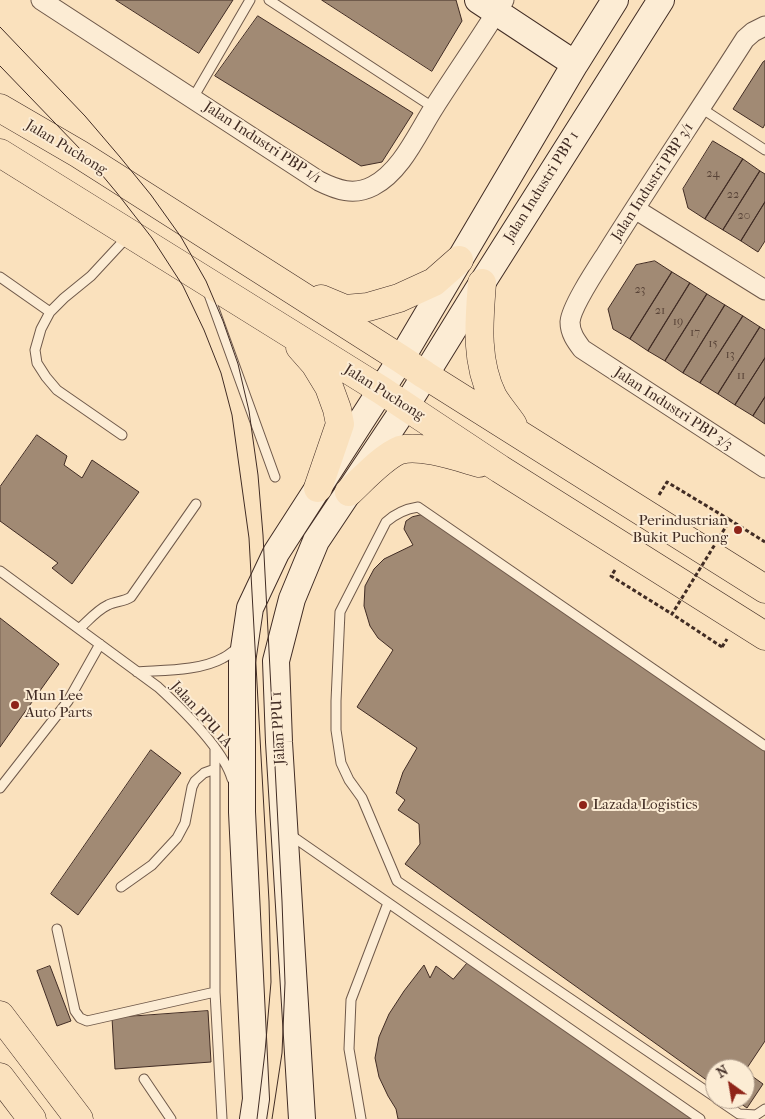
<!DOCTYPE html>
<style>
body{margin:0}
#map{position:relative;width:765px;height:1119px;overflow:hidden;background:#fae1bd;font-family:"IM FELL French Canon",serif}
canvas{display:block}
.north{position:absolute;left:705px;top:1059px;width:50px;height:50px;box-sizing:border-box;background:#fcecd4;border:1px solid #b19f8e;border-radius:50%;rotate:328deg;font-size:14px;font-weight:700;line-height:20px;text-align:center;color:#412c24}
.north::after{content:'';display:block;margin:auto;width:18px;height:22px;background:#8f2418;clip-path:polygon(50% 0,100% 100%,50% 72%,0 100%)}
</style>
<div id="map">
<canvas width="765" height="1119"></canvas>
<div class="north">N</div>
</div>
<script>
const ctx = document.querySelector('canvas').getContext('2d');
ctx.lineJoin = 'round';
function paint(path, color) {
  ctx.fillStyle = color;
  ctx.fill(path, 'evenodd');
}
function strokePath(path, color, width, dash) {
  ctx.strokeStyle = color;
  ctx.lineWidth = width;
  ctx.lineCap = dash ? 'butt' : 'round';
  ctx.setLineDash(dash || []);
  ctx.stroke(path);
}
function drawText(font, color, halo, rows, align = 'center') {
  ctx.font = font + ' "IM FELL French Canon",serif';
  ctx.lineWidth = 4;
  ctx.setLineDash([]);
  ctx.textBaseline = 'middle';
  ctx.strokeStyle = halo;
  ctx.fillStyle = color;
  for (const [text, x, y, turn = 0] of rows) {
    ctx.save();
    ctx.translate(x, y);
    ctx.rotate((+turn || 0) * Math.PI / 180);
    ctx.textAlign = isNaN(turn) ? turn : align;
    if (halo) ctx.strokeText(text, 0, 0);
    ctx.fillText(text, 0, 0);
    ctx.restore();
  }
}
const building = new Path2D(`
 M 116,0 L 233,0 L 199,53 Z
 M 322,0 L 456,0 L 462,21 L 432,71 Z
 M 258,16 L 413,113 L 382,162 L 361,166 L 215,76 Z
 M 765,61 L 765,124 L 763,128 L 733,109 L 763,62 Z
 M 713,141 L 743,159 L 705,219 L 688,208 L 683,189 Z
 M 743,159 L 760,171 L 723,230 L 705,219 Z
 M 760,171 L 765,174 L 765,202 L 741,241 L 723,230 Z
 M 765,202 L 765,241 L 758,252 L 741,241 Z
 M 655,261 L 672,272 L 630,339 L 613,329 L 608,309 L 636,265 Z
 M 672,272 L 690,283 L 648,351 L 630,339 Z
 M 690,283 L 707,294 L 665,361 L 648,351 Z
 M 707,294 L 725,305 L 683,373 L 665,361 Z
 M 725,305 L 743,316 L 700,383 L 683,373 Z
 M 743,316 L 760,327 L 718,394 L 700,383 Z
 M 760,327 L 765,330 L 765,358 L 735,405 L 718,394 Z
 M 765,358 L 765,397 L 753,416 L 735,405 Z
 M 765,397 L 765,424 L 753,416 Z
 M 37,435 L 67,456 L 64,465 L 82,478 L 92,460 L 139,492 L 72,584 L 52,568 L 58,563 L 0,521 L 0,487 Z
 M 421,515 L 433,520 L 765,748 L 765,1041 L 745,1071 L 745,1069 L 715,1069 L 715,1086 L 405,864 L 420,844 L 419,824 L 398,810 L 405,800 L 396,793 L 403,772 L 417,748 L 357,707 L 393,650 L 378,638 L 370,626 L 364,606 L 365,586 L 374,569 L 384,559 L 413,545 L 404,529 L 406,521 L 412,517 Z
 M 0,618 L 59,664 L 0,747 Z
 M 151,750 L 181,773 L 78,915 L 51,894 Z
 M 470,960 L 693,1119 L 398,1119 L 396,1109 L 388,1096 L 379,1077 L 375,1058 L 379,1037 L 389,1014 L 404,991 L 424,965 L 430,978 L 436,966 L 453,979 Z
 M 50,966 L 71,1021 L 57,1026 L 37,971 Z
 M 208,1011 L 211,1062 L 115,1069 L 112,1018 Z
 M 745,1071 L 763,1084 L 747,1108 L 734,1099 L 745,1099 Z`);
paint(building, '#a18a74');
strokePath(building, '#412c24', 1);
const lane = new Path2D(`
 M 269,0 L 434,108
 M 193,98 L 250,0
 M 701,108 L 765,150
 M 0,277 L 50,312
 M 207,289 L 275,477
 M 122,435 L 57,390 L 46,377 L 37,363 L 35,350 L 41,329 L 50,312 L 64,298 L 91,276 L 129,235
 M 0,571 L 158,687 C 181,708 223,749 232,779
 M 79,629 C 88,621 97,610 108,605 C 115,601 124,602 131,597 L 196,504
 M 137,672 C 164,670 200,671 223,658 C 229,655 234,650 239,647
 M 215,749 L 215,992 L 222,1119
 M 0,788 L 68,701 L 100,644
 M 289,834 L 700,1119
 M 121,887 L 152,865 L 177,838 L 185,823 L 192,787 L 195,781 L 204,773 L 215,769
 M 57,929 L 75,1011 L 80,1018 L 87,1021 L 215,992
 M 144,1079 L 171,1119
 M 715,1097 L 397,881 L 362,798 L 349,780 L 341,763 L 336,730 L 336,701 L 340,612 L 386,522 C 396,513 405,509 418,507 L 765,746
 M 717,1099 L 739,1114 L 756,1115 L 765,1109
 M 361,1119 L 349,1049 L 351,1000 L 388,903`);
const street = new Path2D(`
 M 41,0 L 319,181 C 337,190 354,196 373,186 C 402,171 418,132 435,106 C 458,70 482,36 504,0
 M 765,26 L 753,32 L 745,39 C 699,111 651,182 606,254 C 597,268 571,307 570,322 C 570,333 576,341 582,349 L 765,468
 M 635,209 L 765,290`);
const secondary = new Path2D(`
 M 478,0 L 575,64
 M 253,1119 L 256,1099 L 242,812 L 242,662 L 250,608 L 276,553 L 401,359 L 575,64 L 615,0
 M 302,1119 L 279,742 L 276,661 L 292,599 L 316,541 L 406,406 L 482,283 L 661,0`);
const primary = new Path2D(`
 M 0,108 L 79,154 L 401,359 L 425,375 L 765,589
 M 0,153 L 381,390 L 500,469 L 765,636
 M 482,283 C 479,321 475,361 493,397 C 499,407 507,416 513,425
 M 321,299 L 345,309 L 368,307 L 399,298 L 434,282 L 459,260
 M 300,347 L 315,364 L 329,387 L 337,409 L 340,424 L 318,488
 M 349,492 C 362,480 384,456 400,450 C 420,444 458,457 479,463`);
const highway = new Path2D(`
 M 0,1015 L 79,1119
 M 0,1077 L 32,1119`);
strokePath(lane, '#6f594a', 11);
strokePath(street, '#6f594a', 21);
strokePath(secondary, '#412c24', 28);
strokePath(primary, '#412c24', 29);
strokePath(highway, '#412c24', 29);
strokePath(new Path2D(`
 M 659,495 L 667,482 L 730,520
 M 615,570 L 611,576 L 672,614
 M 722,647 L 727,639`), '#412c24', 3, [4, 2.5]);
strokePath(lane, '#fcecd4', 9);
strokePath(street, '#fcecd4', 19);
strokePath(secondary, '#fcecd4', 26);
strokePath(primary, '#fae1bd', 28);
strokePath(highway, '#fae1bd', 28);
strokePath(new Path2D(`
 M 0,27 L 85,116 L 120,157 L 151,195 L 181,237 L 206,281 L 223,321 L 238,364 L 249,411 L 258,475 L 263,535 L 282,901 L 285,983 L 282,1053 L 272,1119
 M 0,66 L 82,151 L 117,193 L 152,238 L 183,286 L 204,330 L 221,373 L 232,415 L 249,538 L 269,901 L 271,982 L 265,1052 L 257,1119`), '#412c24', 1);
strokePath(new Path2D(`
 M 722,647 L 672,614 L 730,520 L 765,542`), '#412c24', 3, [4, 2.5]);
for (const [x, y, r, color] of [
 [738,530,5,"#8f2418"],
 [15,705,5,"#8f2418"],
 [583,805,5,"#8f2418"]
]) {
  const dot = new Path2D();
  dot.arc(x, y, r, 0, 2 * Math.PI);
  ctx.fillStyle = color;
  ctx.fill(dot);
  strokePath(dot, '#fcecd4', 2);
}
drawText('12px', '#594438', null, [
 ["24",713,174],
 ["22",733,195],
 ["20",744,216],
 ["23",640,290],
 ["21",660,311],
 ["19",678,322],
 ["17",695,333],
 ["15",713,344],
 ["13",730,355],
 ["11",741,376]
]);
drawText('15px', '#412c24', '#fcecd4', [
 ["Jalan Industri PBP 1/1",262,143,33],
 ["Jalan Puchong",66,148,31],
 ["Jalan Industri PBP 3/1",653,182,-57],
 ["Jalan Industri PBP 1",542,187,-58],
 ["Jalan Puchong",384,393,32],
 ["Jalan Industri PBP 3/3",673,409,33],
 ["Jalan PPU 1A",201,715,48],
 ["Jalan PPU 1",279,728,-93]
]);
drawText('15px', '#412c24', '#fcecd4', [
 ["Perindustrian",728,521,"right"],
 ["Bukit Puchong",728,538,"right"],
 ["Mun Lee",25,696],
 ["Auto Parts",25,713],
 ["Lazada Logistics",593,805]
], 'left');
</script>
